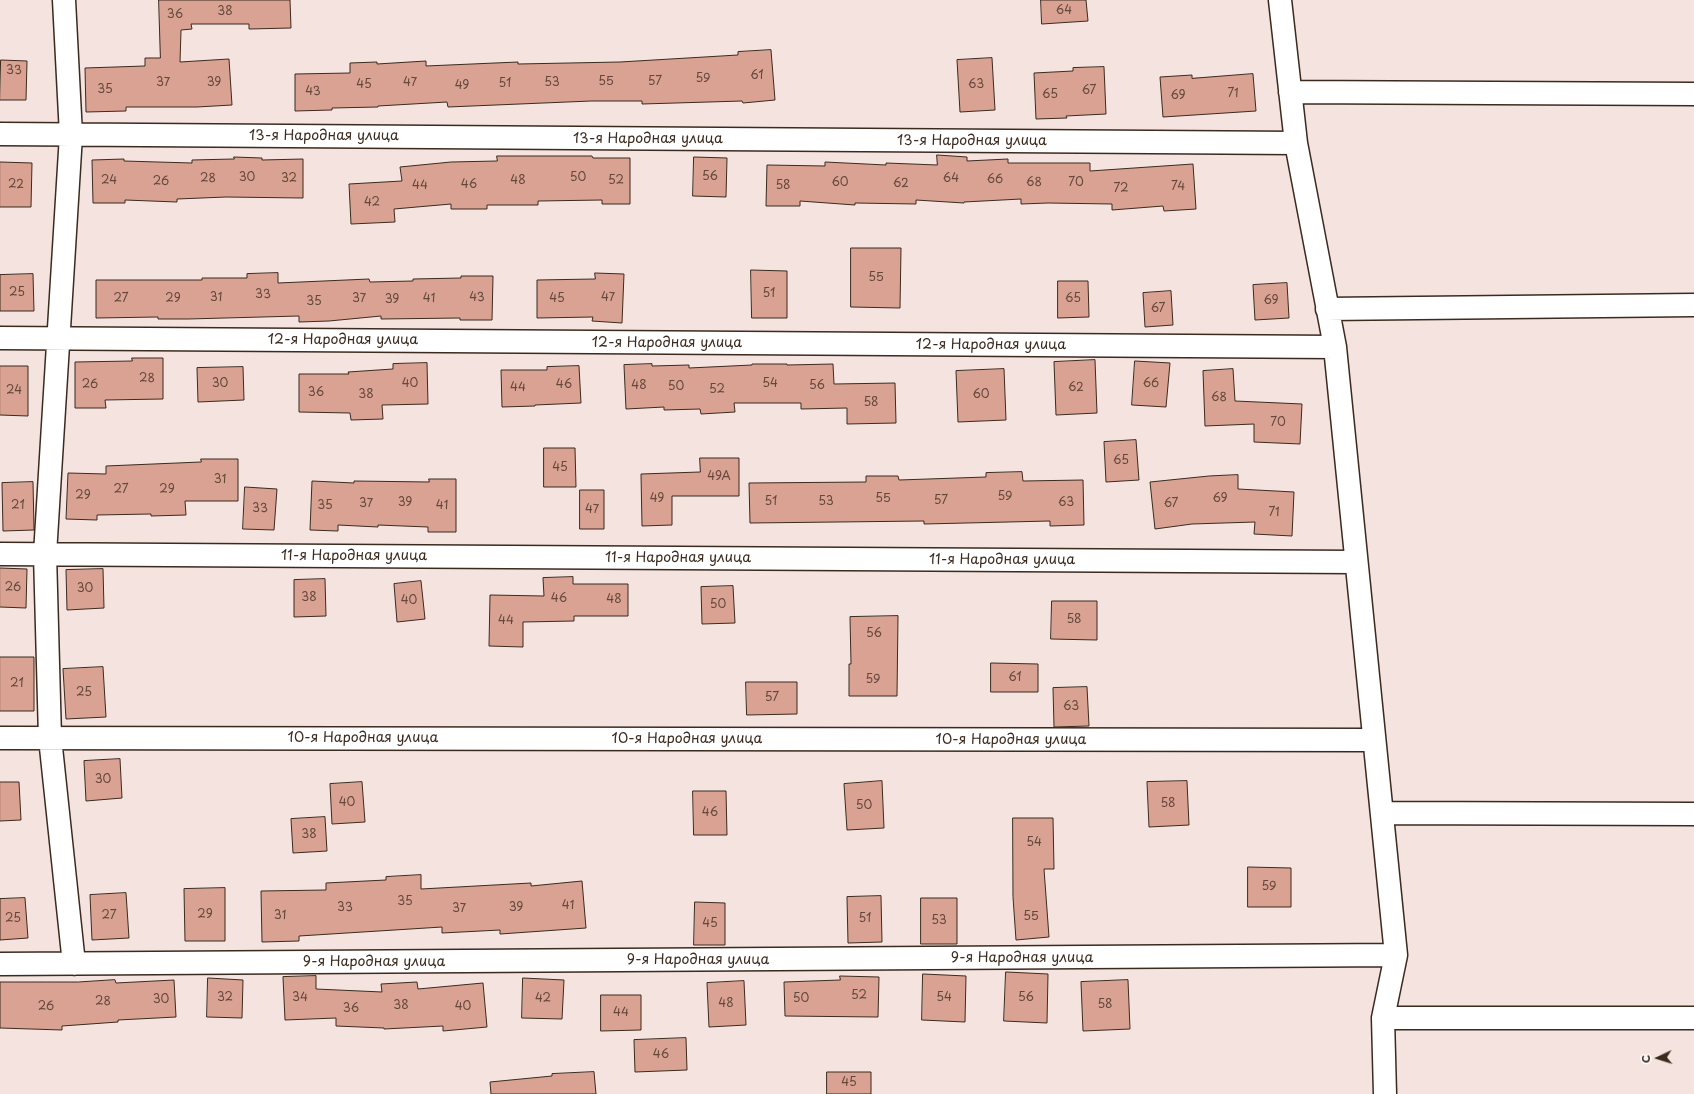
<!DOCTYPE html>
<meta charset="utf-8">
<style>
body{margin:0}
#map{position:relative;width:1694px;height:1094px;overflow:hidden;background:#f4e3df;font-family:"Playpen Sans",sans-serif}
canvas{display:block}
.north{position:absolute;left:1638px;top:1038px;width:40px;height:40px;-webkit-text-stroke:3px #fff;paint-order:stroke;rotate:266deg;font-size:11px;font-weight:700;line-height:16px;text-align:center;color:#3b2a1e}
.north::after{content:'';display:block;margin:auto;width:14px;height:18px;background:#3b2a1e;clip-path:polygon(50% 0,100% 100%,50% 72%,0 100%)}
</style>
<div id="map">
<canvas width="1694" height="1094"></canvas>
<div class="north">С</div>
</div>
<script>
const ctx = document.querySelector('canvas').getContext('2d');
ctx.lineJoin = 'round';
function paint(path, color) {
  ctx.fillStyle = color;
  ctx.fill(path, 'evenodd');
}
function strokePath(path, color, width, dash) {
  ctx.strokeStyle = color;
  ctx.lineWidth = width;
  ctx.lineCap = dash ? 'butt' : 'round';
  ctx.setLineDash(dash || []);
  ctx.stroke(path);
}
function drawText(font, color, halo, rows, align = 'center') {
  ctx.font = font + ' "Playpen Sans",sans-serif';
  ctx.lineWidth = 3;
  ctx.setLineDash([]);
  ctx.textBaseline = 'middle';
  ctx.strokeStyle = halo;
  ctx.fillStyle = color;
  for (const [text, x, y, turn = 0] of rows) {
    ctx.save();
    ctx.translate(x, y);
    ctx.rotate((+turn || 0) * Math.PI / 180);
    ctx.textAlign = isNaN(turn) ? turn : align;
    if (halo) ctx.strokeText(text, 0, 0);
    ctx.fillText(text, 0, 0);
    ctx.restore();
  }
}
const building = new Path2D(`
 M 159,0 L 290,0 L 291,28 L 249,29 L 249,24 L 191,24 L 192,29 L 181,30 L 180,62 L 229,59 L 232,105 L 197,107 L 126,107 L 126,111 L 86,112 L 85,68 L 145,66 L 145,58 L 160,58 Z
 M 1041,0 L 1086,0 L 1088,21 L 1042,24 Z
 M 771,50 L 775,100 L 743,103 L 742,101 L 642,104 L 642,101 L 591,101 L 448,107 L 447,102 L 378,106 L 378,107 L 332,108 L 332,110 L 295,111 L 295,74 L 350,73 L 350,63 L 377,62 L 377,64 L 426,61 L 426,66 L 518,62 L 518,64 L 620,62 L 738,55 L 738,52 Z
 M 992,58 L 995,110 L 960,112 L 957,60 Z
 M 1,60 L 27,61 L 26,100 L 0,100 Z
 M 1104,67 L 1106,114 L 1066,116 L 1067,118 L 1036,119 L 1034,73 L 1073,71 L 1073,68 Z
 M 1253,74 L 1256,111 L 1163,117 L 1160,77 L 1192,75 L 1192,78 Z
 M 937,155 L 967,157 L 967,161 L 1008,159 L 1008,163 L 1090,163 L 1090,171 L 1193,164 L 1196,209 L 1164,211 L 1163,206 L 1112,210 L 1112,204 L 1048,203 L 1021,204 L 1021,199 L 964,202 L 964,203 L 916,200 L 916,204 L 855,203 L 855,205 L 800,201 L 800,206 L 766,206 L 767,165 L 825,166 L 825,162 L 886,165 L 886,163 L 937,165 Z
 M 497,156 L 592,156 L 593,158 L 630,158 L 630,204 L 602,204 L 602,200 L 538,201 L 538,205 L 487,205 L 487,209 L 451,209 L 451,204 L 394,209 L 395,222 L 351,224 L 349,184 L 402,181 L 400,167 L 451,162 L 497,161 Z
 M 234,157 L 262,158 L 262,160 L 303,159 L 303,198 L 226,197 L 177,199 L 177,202 L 125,200 L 125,203 L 93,203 L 92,160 L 124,159 L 124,161 L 192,163 L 192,160 L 234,159 Z
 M 694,157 L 727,158 L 726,197 L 693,196 Z
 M 0,162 L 32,163 L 31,207 L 0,207 Z
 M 851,248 L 901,248 L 900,308 L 851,307 Z
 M 751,270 L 787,271 L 787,318 L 752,318 Z
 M 278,273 L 278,283 L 369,279 L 370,282 L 413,281 L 413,279 L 461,278 L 461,276 L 493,276 L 492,320 L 460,320 L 460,318 L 381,319 L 381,316 L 329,321 L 299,322 L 299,316 L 188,319 L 158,319 L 158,317 L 96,318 L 96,280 L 202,280 L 202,278 L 247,278 L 247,274 Z
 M 595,273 L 624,274 L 622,323 L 592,321 L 593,317 L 537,318 L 537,280 L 595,279 Z
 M 33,274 L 34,311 L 0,311 L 0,275 Z
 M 1058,281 L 1088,281 L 1089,317 L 1058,318 Z
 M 1287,283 L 1289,318 L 1255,320 L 1253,285 Z
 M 1171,291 L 1173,325 L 1145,327 L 1143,293 Z
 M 132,358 L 163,358 L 163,399 L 105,400 L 106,408 L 75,408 L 75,362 L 132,361 Z
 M 1095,360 L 1097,413 L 1056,415 L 1054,362 Z
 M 1135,361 L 1170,363 L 1166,407 L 1132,405 Z
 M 427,363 L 428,404 L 382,405 L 383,419 L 351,420 L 350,413 L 299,412 L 299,374 L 349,374 L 348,372 L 393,369 L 393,364 Z
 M 652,364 L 652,366 L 689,365 L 689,368 L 752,365 L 752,364 L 787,364 L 787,365 L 833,364 L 834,384 L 895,383 L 896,423 L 847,424 L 847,408 L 801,409 L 801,403 L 734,403 L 735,412 L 701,414 L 700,409 L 664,410 L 664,407 L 626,409 L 624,365 Z
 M 0,366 L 28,366 L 28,416 L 0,415 Z
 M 579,366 L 581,403 L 535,405 L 535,406 L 502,407 L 501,370 L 547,370 L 547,367 Z
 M 243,367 L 244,400 L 198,402 L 197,368 Z
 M 1004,369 L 1006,420 L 958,422 L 956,371 Z
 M 1233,369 L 1235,401 L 1302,404 L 1300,444 L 1254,442 L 1254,424 L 1205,426 L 1203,371 Z
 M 1136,440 L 1139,480 L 1106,482 L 1104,442 Z
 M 544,448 L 575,448 L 576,487 L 544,487 Z
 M 700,458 L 739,458 L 739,496 L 672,496 L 672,525 L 642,526 L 641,474 L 700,472 Z
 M 201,459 L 238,459 L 238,501 L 185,501 L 186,515 L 151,516 L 151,514 L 97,515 L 97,520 L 66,519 L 68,473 L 106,474 L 106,466 L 201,462 Z
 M 1022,472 L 1023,481 L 1083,480 L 1084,525 L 1050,526 L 1050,521 L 924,524 L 924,521 L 750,523 L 749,483 L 866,482 L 866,476 L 898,476 L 899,480 L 986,477 L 986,473 Z
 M 1238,475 L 1238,489 L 1294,492 L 1292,536 L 1254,534 L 1255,522 L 1192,524 L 1155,529 L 1150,482 L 1209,476 Z
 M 429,479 L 456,479 L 456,532 L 428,532 L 428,527 L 378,525 L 378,527 L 338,525 L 338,531 L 310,530 L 312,481 L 354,483 L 354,481 L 429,482 Z
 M 33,482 L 34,530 L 3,531 L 2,483 Z
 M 245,487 L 277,489 L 274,530 L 243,529 Z
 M 580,490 L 604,490 L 604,529 L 580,529 Z
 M 0,568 L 27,569 L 26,608 L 0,607 Z
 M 103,569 L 104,608 L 67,610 L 66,570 Z
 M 573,577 L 573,584 L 628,584 L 628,616 L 574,616 L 574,621 L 523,622 L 523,647 L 489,646 L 490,595 L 544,596 L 543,578 Z
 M 325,579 L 326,616 L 294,617 L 294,580 Z
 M 421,581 L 425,619 L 397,622 L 394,584 Z
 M 733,586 L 735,623 L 702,624 L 701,587 Z
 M 1052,601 L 1097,601 L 1097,640 L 1051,639 Z
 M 898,616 L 897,696 L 849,696 L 849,664 L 851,664 L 850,617 Z
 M 0,657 L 34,657 L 34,711 L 0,711 Z
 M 991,663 L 1038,664 L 1038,692 L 991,692 Z
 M 103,667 L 106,717 L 66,719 L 63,669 Z
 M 746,682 L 797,682 L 797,714 L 747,715 Z
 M 1087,687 L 1089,726 L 1054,727 L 1053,688 Z
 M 120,759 L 122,798 L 86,801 L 84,761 Z
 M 882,781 L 884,828 L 847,830 L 844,784 Z
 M 1187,781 L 1189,825 L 1149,827 L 1147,782 Z
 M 0,782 L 19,782 L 21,820 L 0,821 Z
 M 362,782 L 365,822 L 332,824 L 330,784 Z
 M 693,791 L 726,791 L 727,835 L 694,835 Z
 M 325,817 L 327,851 L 293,853 L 291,819 Z
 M 1013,818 L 1053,818 L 1054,869 L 1044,869 L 1049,937 L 1016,940 L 1013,897 Z
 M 1248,867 L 1291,868 L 1291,907 L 1248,907 Z
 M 421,875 L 421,889 L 531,883 L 531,886 L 582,881 L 586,928 L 500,934 L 500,930 L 442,933 L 442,927 L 299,936 L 299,941 L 262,942 L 261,891 L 326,890 L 326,883 L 386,880 L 386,877 Z
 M 225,888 L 225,941 L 185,941 L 184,889 Z
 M 126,893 L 129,938 L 92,940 L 90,895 Z
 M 881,896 L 882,942 L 848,943 L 847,897 Z
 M 25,898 L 28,938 L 0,940 L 0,899 Z
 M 921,898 L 957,898 L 957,944 L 921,944 Z
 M 695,902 L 725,903 L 725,945 L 694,945 Z
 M 1006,972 L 1048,974 L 1047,1023 L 1004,1021 Z
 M 923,974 L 966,976 L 965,1022 L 922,1020 Z
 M 316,976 L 316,989 L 382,992 L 381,984 L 417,982 L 418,989 L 483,983 L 487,1027 L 443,1031 L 443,1026 L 384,1029 L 384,1028 L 336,1026 L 336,1018 L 285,1020 L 283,977 Z
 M 840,976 L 879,977 L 878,1017 L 785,1016 L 784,982 L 840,980 Z
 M 208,978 L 243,980 L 242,1018 L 207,1017 Z
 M 523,978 L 564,980 L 562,1019 L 522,1018 Z
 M 115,980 L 116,983 L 174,980 L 176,1017 L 118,1020 L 118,1022 L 62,1026 L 62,1030 L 0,1028 L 0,982 L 78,982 Z
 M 1128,980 L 1130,1029 L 1083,1031 L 1081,982 Z
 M 744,981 L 746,1025 L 709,1027 L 707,983 Z
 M 601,995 L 641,995 L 641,1030 L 601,1031 Z
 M 686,1038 L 687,1070 L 635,1072 L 634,1040 Z
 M 594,1072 L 596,1094 L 491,1094 L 490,1082 L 552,1076 L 552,1074 Z
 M 827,1072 L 871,1072 L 871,1094 L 827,1094 Z`);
paint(building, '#daa293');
strokePath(building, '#3b2a1e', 1);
const minor = new Path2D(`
 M 64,0 L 71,135 L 45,554 L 50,738 L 74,964
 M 1280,0 L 1296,143 L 1335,347 L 1396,955 L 1383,1018 L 1385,1094
 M 1290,92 L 1694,94
 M 0,134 L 1296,143
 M 1327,309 L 1694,305
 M 0,338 L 1335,347
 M 0,554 L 1355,562
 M 0,738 L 1374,740
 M 1382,813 L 1694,814
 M 0,964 L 1396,955
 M 1383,1018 L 1694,1018`);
strokePath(minor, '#3b2a1e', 25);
strokePath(minor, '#fff', 22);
drawText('12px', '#63483b', null, [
 ["64",1064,11],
 ["38",225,12],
 ["36",175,15],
 ["33",14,71],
 ["61",757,76],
 ["59",703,79],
 ["55",606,82],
 ["57",655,82],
 ["37",163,83],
 ["39",214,83],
 ["47",410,83],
 ["53",552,83],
 ["51",505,84],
 ["45",364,85],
 ["63",976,85],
 ["49",462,86],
 ["35",105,90],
 ["67",1089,91],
 ["43",313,92],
 ["71",1233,94],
 ["65",1050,95],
 ["69",1178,96],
 ["56",710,177],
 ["30",247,178],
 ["50",578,178],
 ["28",208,179],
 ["32",289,179],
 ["64",951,179],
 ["66",995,180],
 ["24",109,181],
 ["48",518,181],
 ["52",616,181],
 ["26",161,182],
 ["60",840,183],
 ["68",1034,183],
 ["70",1076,183],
 ["62",901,184],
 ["22",16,185],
 ["46",469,185],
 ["44",420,186],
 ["58",783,186],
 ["74",1178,187],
 ["72",1121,189],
 ["42",372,203],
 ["55",876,278],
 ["25",17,293],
 ["51",769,294],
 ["33",263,295],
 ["31",216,298],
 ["43",477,298],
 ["47",608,298],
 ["27",121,299],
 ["29",173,299],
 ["37",359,299],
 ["41",429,299],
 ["45",557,299],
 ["65",1073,299],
 ["39",392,300],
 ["69",1271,301],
 ["35",314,302],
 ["67",1158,309],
 ["28",147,379],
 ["30",220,384],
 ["40",410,384],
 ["54",770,384],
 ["66",1151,384],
 ["26",90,385],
 ["46",564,385],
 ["48",639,386],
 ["56",817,386],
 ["50",676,387],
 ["44",518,388],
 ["62",1076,388],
 ["52",717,390],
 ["24",14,391],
 ["36",316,393],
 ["38",366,395],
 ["60",981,395],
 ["68",1219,398],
 ["58",871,403],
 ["70",1278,423],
 ["65",1121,461],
 ["45",560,468],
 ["49А",719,477],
 ["31",220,480],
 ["27",121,490],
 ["29",167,490],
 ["29",83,496],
 ["59",1005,497],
 ["49",657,499],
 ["55",883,499],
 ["69",1220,499],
 ["57",941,501],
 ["51",771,502],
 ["53",826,502],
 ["39",405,503],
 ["63",1066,503],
 ["37",366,504],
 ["67",1171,504],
 ["21",18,506],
 ["35",325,506],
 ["41",442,506],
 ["33",260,509],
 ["47",592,510],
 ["71",1274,513],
 ["26",13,588],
 ["30",85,589],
 ["38",309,598],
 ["46",559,599],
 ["48",614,600],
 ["40",409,601],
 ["50",718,605],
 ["58",1074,620],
 ["44",506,621],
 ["56",874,634],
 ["61",1015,678],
 ["59",873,680],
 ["21",17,684],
 ["25",84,693],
 ["57",772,698],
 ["63",1071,707],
 ["30",103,780],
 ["40",347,803],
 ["58",1168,804],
 ["50",864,806],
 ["46",710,813],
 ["38",309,835],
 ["54",1034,843],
 ["59",1269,887],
 ["35",405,902],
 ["41",568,906],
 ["33",345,908],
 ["39",516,908],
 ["37",459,909],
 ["29",205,915],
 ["27",109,916],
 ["31",280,916],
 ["55",1031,917],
 ["25",13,919],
 ["51",865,919],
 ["53",939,921],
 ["45",710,924],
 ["52",859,996],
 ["32",225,998],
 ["34",300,998],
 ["54",944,998],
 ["56",1026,998],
 ["42",543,999],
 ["50",801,999],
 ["30",161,1000],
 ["28",103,1002],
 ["48",726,1004],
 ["58",1105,1005],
 ["38",401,1006],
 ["26",46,1007],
 ["40",463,1007],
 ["36",351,1009],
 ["44",621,1013],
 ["46",661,1055],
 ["45",849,1083]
]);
drawText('14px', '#3b2a1e', '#fff', [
 ["13-я Народная улица",324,136],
 ["13-я Народная улица",648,139],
 ["13-я Народная улица",972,141],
 ["12-я Народная улица",343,340],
 ["12-я Народная улица",667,343],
 ["12-я Народная улица",991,345],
 ["11-я Народная улица",354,556],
 ["11-я Народная улица",678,558],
 ["11-я Народная улица",1002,560],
 ["10-я Народная улица",363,738],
 ["10-я Народная улица",687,739],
 ["10-я Народная улица",1011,740],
 ["9-я Народная улица",1022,958],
 ["9-я Народная улица",698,960],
 ["9-я Народная улица",374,962]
]);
</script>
